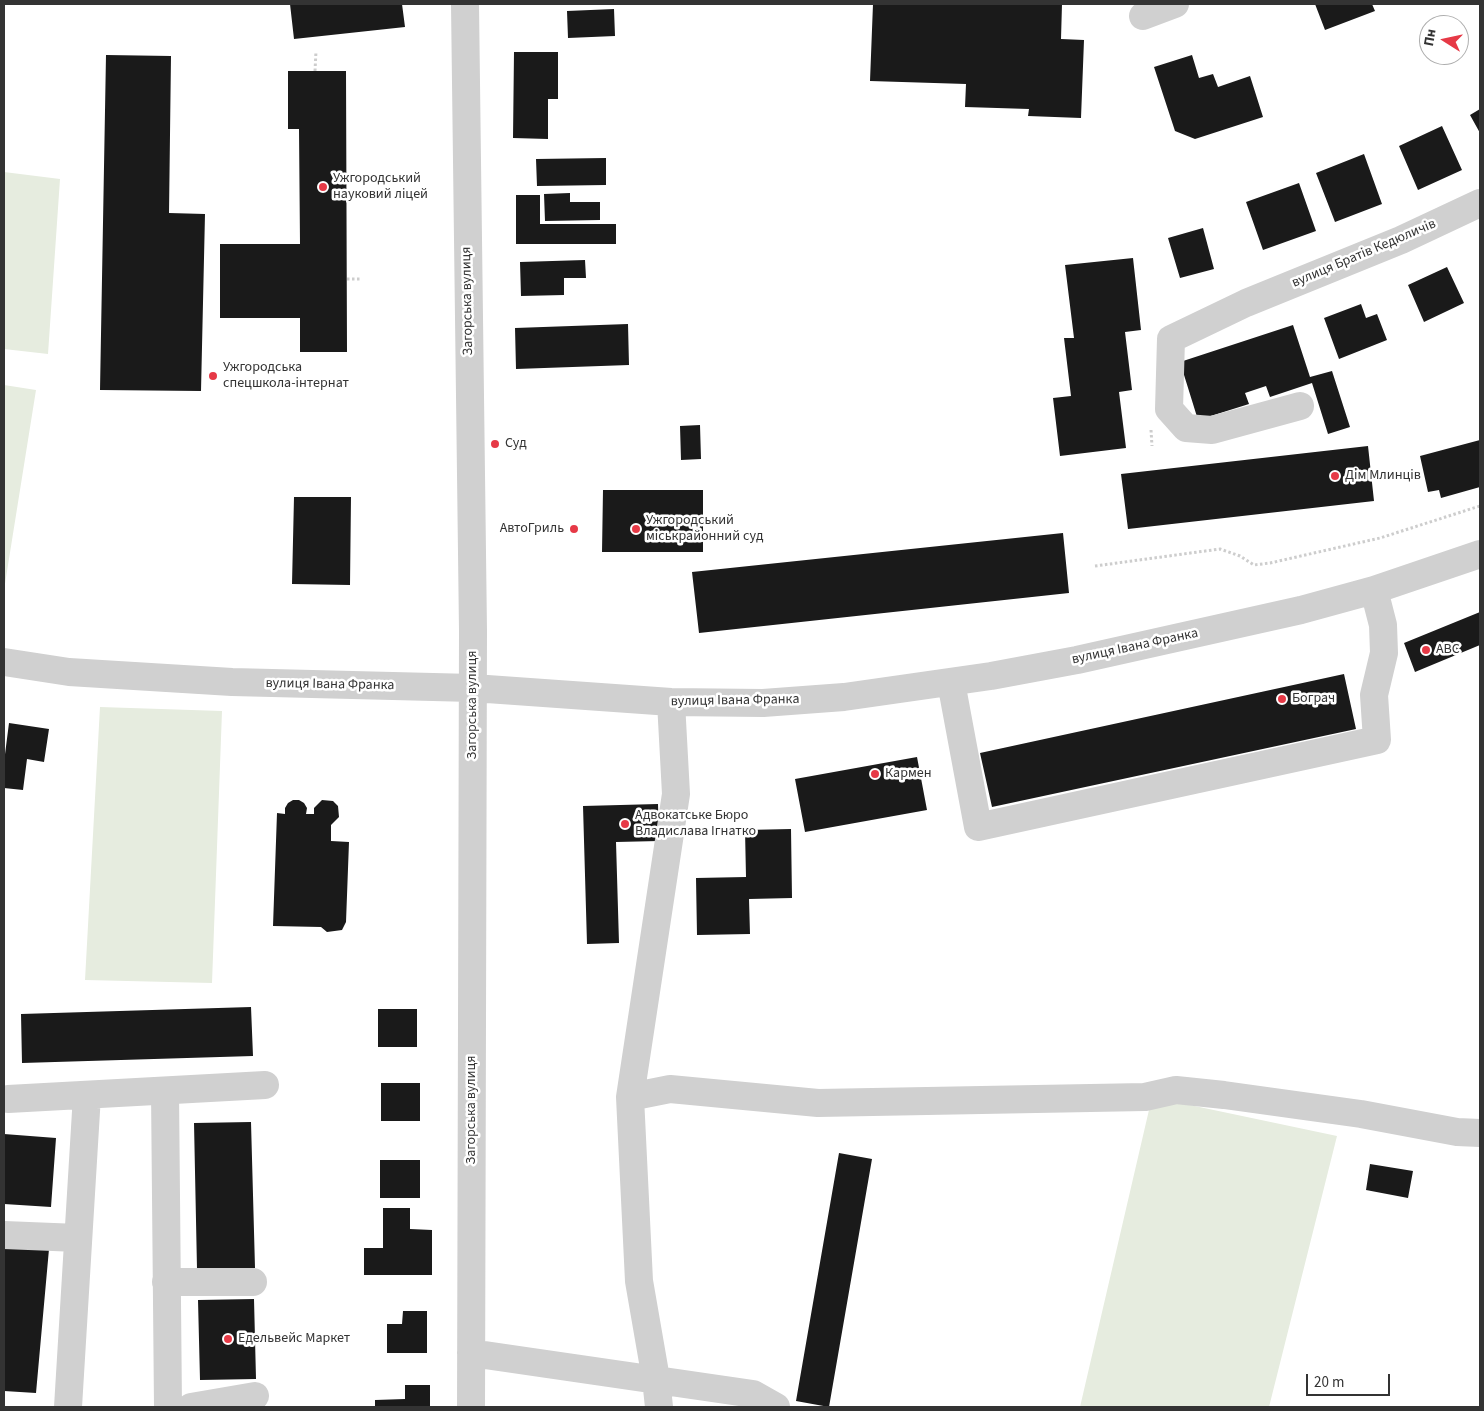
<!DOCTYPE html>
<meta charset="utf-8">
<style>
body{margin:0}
#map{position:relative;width:1484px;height:1411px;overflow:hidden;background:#fff;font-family:"Source Sans 3",sans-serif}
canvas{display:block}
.frame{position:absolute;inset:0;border:5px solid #333;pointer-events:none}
.north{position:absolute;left:1419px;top:15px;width:50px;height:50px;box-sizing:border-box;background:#fff;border:1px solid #adadad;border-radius:50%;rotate:280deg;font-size:14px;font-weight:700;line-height:20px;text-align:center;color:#333}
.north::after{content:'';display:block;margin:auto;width:18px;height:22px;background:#e63946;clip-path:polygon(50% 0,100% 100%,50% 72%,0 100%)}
.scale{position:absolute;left:1306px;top:1374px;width:84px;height:22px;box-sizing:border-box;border:2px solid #333;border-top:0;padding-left:6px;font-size:15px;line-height:18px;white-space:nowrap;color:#333;-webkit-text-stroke:4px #fff;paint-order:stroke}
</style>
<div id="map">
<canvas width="1484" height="1411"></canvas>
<div class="frame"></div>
<div class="north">Пн</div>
<div class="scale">20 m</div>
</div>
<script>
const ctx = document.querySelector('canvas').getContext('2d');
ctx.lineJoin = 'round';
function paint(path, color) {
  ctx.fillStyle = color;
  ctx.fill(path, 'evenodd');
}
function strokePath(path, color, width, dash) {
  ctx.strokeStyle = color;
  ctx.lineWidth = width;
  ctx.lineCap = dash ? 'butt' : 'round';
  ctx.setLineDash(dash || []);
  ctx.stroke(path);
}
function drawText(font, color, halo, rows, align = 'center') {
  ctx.font = font + ' "Source Sans 3",sans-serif';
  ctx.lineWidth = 5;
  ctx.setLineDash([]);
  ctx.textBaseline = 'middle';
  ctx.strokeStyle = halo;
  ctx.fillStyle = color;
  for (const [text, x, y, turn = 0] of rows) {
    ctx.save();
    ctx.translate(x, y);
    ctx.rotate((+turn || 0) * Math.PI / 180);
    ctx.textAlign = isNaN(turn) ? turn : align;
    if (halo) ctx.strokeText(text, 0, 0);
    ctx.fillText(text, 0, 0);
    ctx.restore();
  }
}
paint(new Path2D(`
 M 4,172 L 60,179 L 48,354 L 4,349 Z
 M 4,385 L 36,390 L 4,590 Z
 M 100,707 L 222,711 L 212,983 L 85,980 Z
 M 1152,1097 L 1337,1136 L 1269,1407 L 1080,1407 Z`), '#e6ecdf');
paint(new Path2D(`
 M 290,4 L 402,4 L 405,27 L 294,39 Z
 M 873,4 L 1062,4 L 1061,39 L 1084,40 L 1081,118 L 1028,116 L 1029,109 L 965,107 L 966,84 L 870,81 Z
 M 1315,4 L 1372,4 L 1375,11 L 1325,30 Z
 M 614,9 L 615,36 L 568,38 L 567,11 Z
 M 514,52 L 558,52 L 558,99 L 548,99 L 548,139 L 513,138 Z
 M 106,55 L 171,56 L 169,213 L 205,214 L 201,391 L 100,390 Z
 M 1192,55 L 1199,78 L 1213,74 L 1218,87 L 1250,76 L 1263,117 L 1195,139 L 1175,131 L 1154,67 Z
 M 288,71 L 346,71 L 347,352 L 300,352 L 300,318 L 220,318 L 220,244 L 300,244 L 299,129 L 288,129 Z
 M 1480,109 L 1480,133 L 1470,115 Z
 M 1442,126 L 1462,170 L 1418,190 L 1399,146 Z
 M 1364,154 L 1382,204 L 1335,222 L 1316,173 Z
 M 606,158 L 606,185 L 537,186 L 536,159 Z
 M 1299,183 L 1316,231 L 1263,250 L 1246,202 Z
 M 570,193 L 570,202 L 600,202 L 600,220 L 545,221 L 544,194 Z
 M 516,195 L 540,195 L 540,224 L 616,224 L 616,244 L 516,244 Z
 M 1203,228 L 1214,269 L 1180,278 L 1168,238 Z
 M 1133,258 L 1141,330 L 1125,332 L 1132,390 L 1119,392 L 1126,448 L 1060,456 L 1053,398 L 1071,396 L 1064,338 L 1074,338 L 1065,265 Z
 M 585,260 L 586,278 L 564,278 L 564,295 L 521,296 L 520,262 Z
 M 1447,267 L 1464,303 L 1424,322 L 1408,285 Z
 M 1361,304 L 1366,318 L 1377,314 L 1387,340 L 1339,359 L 1324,318 Z
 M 628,324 L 629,365 L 516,369 L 515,328 Z
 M 1293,325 L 1310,377 L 1332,371 L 1350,427 L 1328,434 L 1312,383 L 1270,397 L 1266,386 L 1245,393 L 1249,404 L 1198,420 L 1180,362 Z
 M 700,425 L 701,459 L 681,460 L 680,426 Z
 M 1480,440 L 1480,487 L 1441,498 L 1439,490 L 1428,492 L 1420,456 Z
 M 1368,446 L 1374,501 L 1128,529 L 1121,474 Z
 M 603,490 L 703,490 L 703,552 L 602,552 Z
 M 294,497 L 351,497 L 350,585 L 292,584 Z
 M 1063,533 L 1069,593 L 699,633 L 692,572 Z
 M 1480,612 L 1480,645 L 1415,672 L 1404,643 Z
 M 1344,674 L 1356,729 L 992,807 L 980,753 Z
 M 9,723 L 49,729 L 44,762 L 27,759 L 23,790 L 4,788 L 4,762 Z
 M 917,757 L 927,810 L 805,832 L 795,779 Z
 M 293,800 L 299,800 L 304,803 L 307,808 L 306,814 L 314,814 L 314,808 L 322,800 L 333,801 L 338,806 L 339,817 L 331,825 L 331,841 L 349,842 L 346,922 L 342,930 L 327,932 L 321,927 L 273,926 L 277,813 L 285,814 L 285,808 L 288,803 Z
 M 658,804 L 659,841 L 616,842 L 619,943 L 587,944 L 583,806 Z
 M 791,829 L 792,898 L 749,899 L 750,934 L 697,935 L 696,878 L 746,877 L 745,830 Z
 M 251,1007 L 253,1056 L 22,1063 L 21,1014 Z
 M 378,1009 L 417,1009 L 417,1047 L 378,1047 Z
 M 381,1083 L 420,1083 L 420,1121 L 381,1121 Z
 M 251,1122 L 255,1268 L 197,1269 L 194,1123 Z
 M 4,1134 L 56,1138 L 51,1207 L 4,1204 Z
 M 839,1153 L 872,1159 L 829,1407 L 796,1401 Z
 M 380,1160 L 420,1160 L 420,1198 L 380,1198 Z
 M 1370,1164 L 1413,1171 L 1408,1198 L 1366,1190 Z
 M 383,1208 L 410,1208 L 410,1229 L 432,1230 L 432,1275 L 364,1275 L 364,1248 L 383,1248 Z
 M 4,1246 L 49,1249 L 36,1393 L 4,1391 Z
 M 254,1299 L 256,1379 L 200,1380 L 198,1300 Z
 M 403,1311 L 427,1311 L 427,1353 L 387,1353 L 387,1324 L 402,1324 Z
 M 405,1385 L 430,1385 L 430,1407 L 375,1407 L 375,1400 L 405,1399 Z`), '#1a1a1a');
strokePath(new Path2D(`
 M 315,71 L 316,51
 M 347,279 L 362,279
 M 1151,430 L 1152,446
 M 1095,566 L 1220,549 L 1240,556 L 1254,565 L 1270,563 L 1380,538 L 1480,506`), '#cdcdcd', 3, [2.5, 2.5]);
strokePath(new Path2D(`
 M 465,4 L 473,631 L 471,1407
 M 1143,16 L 1175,4
 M 1300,406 L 1212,430 L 1186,428 L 1169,409 L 1171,339 L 1246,303 L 1401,240 L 1480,203
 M 4,662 L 69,672 L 232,682 L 473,688 L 671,702 L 763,703 L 844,697 L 991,676 L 1077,660 L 1301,610 L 1374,590 L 1480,554
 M 951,682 L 978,827 L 1377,740 L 1374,695 L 1384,653 L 1383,625 L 1374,590
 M 165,1091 L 168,1407
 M 630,1097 L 670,1089 L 818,1103 L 1145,1097 L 1176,1090 L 1224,1095 L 1361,1114 L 1457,1132 L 1480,1133
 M 8,1099 L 265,1085
 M 4,1235 L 78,1238
 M 166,1282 L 253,1282
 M 471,1353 L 753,1394 L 776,1407
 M 68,1407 L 87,1095
 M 191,1407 L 255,1396
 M 659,1407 L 656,1379 L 639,1281 L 630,1097 L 676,794 L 671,702`), '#d0d0d0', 28);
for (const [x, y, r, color] of [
 [323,187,5,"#e63946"],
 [213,376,5,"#e63946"],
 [495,444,5,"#e63946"],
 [1335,476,5,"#e63946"],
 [574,529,5,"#e63946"],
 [636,529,5,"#e63946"],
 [1426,650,5,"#e63946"],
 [1282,699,5,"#e63946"],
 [875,774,5,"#e63946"],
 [625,824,5,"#e63946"],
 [228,1339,5,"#e63946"]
]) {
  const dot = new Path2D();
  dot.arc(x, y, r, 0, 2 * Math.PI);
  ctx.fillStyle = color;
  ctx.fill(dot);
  strokePath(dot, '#fff', 2);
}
drawText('14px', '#333', '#fff', [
 ["Ужгородський",333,179],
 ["науковий ліцей",333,195],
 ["Ужгородська",223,368],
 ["спецшкола-інтернат",223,384],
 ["Суд",505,444],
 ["Дім Млинців",1345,476],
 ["Ужгородський",646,521],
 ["міськрайонний суд",646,537],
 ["АвтоГриль",564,529,"right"],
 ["ABC",1436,650],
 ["Бограч",1292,699],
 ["Кармен",885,774],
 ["Адвокатське Бюро",635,816],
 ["Владислава Ігнатко",635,832],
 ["Едельвейс Маркет",238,1339]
], 'left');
drawText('14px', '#333', '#fff', [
 ["вулиця Братів Кедюличів",1364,254,-23],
 ["Загорська вулиця",468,301,-91],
 ["вулиця Івана Франка",1135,647,-12],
 ["вулиця Івана Франка",330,685,1],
 ["вулиця Івана Франка",735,701,-1],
 ["Загорська вулиця",473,705,-90],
 ["Загорська вулиця",472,1110,-90]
]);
</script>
